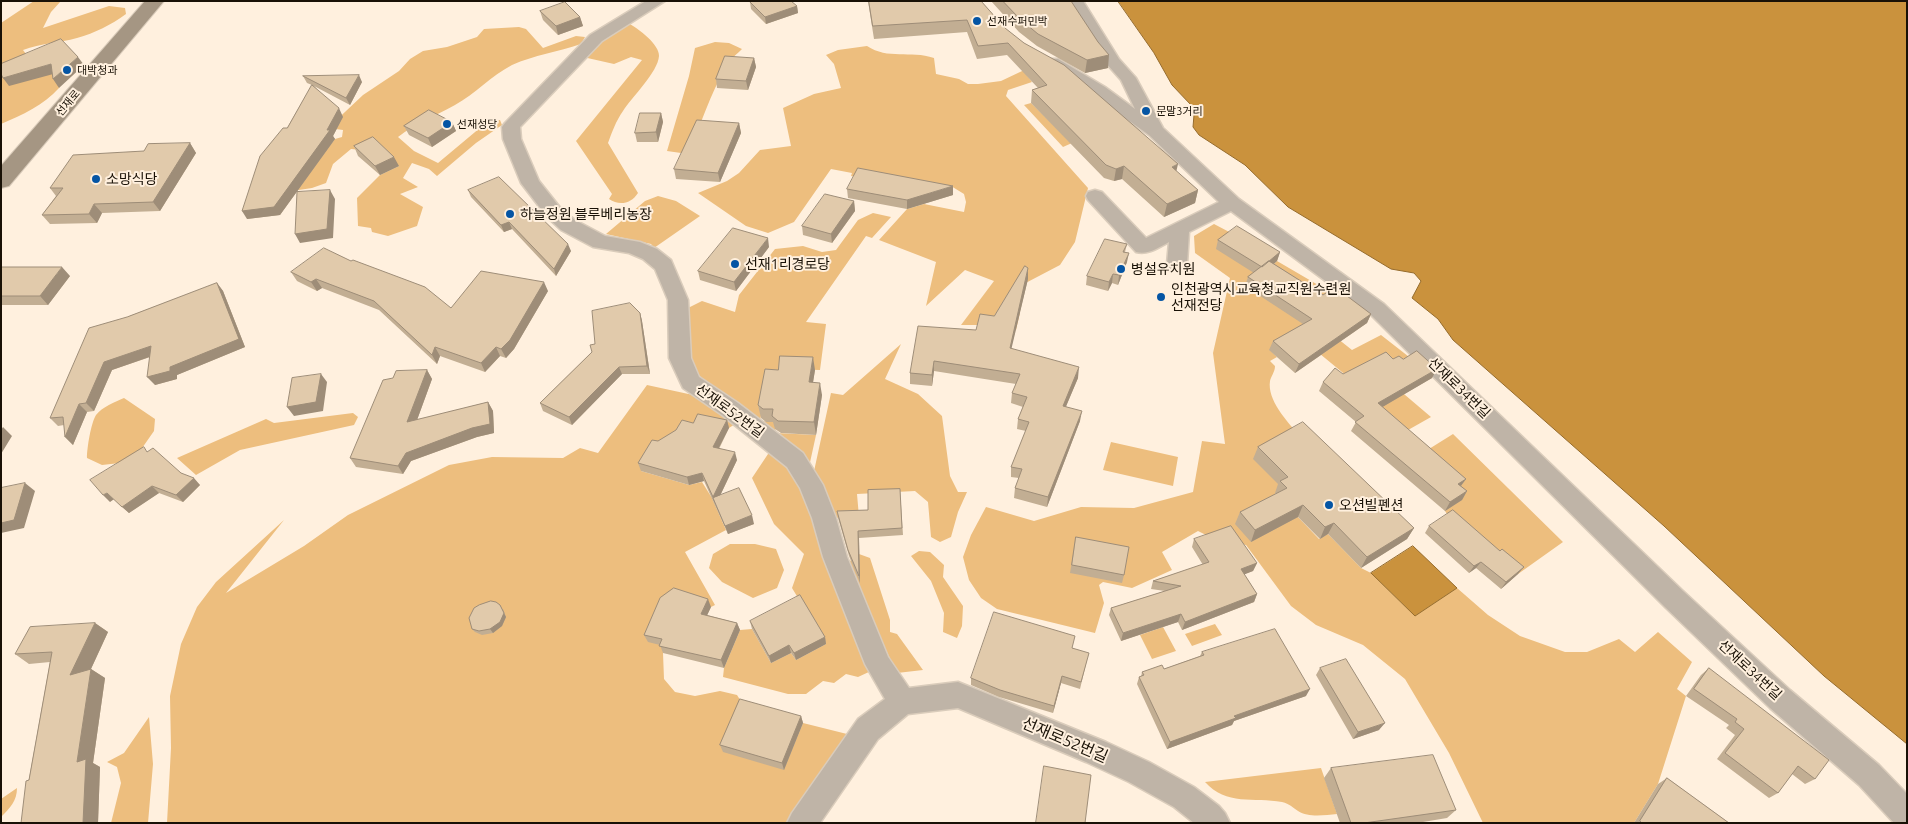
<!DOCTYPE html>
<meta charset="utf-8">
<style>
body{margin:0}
#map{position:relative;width:1908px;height:824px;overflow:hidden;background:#fff0de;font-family:Ubuntu,sans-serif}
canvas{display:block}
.frame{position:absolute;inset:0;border:2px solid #191106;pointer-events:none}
</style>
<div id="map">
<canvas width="1908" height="824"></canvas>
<div class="frame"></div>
</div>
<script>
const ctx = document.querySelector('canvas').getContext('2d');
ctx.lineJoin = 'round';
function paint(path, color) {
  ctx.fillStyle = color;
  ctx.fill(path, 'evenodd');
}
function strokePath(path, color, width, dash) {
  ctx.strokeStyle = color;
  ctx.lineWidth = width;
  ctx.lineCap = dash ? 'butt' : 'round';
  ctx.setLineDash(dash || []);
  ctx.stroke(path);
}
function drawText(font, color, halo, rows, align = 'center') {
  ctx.font = font + ' Ubuntu,"Noto Sans KR",sans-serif';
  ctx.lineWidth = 4;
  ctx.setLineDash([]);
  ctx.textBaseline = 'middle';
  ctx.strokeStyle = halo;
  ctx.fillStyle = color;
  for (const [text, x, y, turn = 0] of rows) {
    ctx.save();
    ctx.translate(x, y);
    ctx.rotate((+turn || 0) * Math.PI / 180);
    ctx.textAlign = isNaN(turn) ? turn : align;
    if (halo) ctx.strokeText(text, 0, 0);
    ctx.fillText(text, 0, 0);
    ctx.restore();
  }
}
paint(new Path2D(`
 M 34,1 L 61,1 L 51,12 L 43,28 L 109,6 L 125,8 L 126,14 C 111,25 95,33 77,38 C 59,43 41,43 23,50 L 29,58 L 57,73 L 59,88 C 44,105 22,115 1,124 L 1,23 Z
 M 628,23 C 638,28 660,45 659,56 C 658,72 632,97 623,111 C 616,121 612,132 608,143 L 638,193 C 631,204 619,206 609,199 L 612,194 L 576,141 L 642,60 L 631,57 L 614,64 L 583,57 L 597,42 Z
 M 519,27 L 526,29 L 543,48 L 576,36 L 585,37 L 581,44 C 558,52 534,55 512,65 C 491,76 475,94 455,105 C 435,116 416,123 398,137 L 414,151 L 438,163 L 487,122 L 500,120 L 502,125 L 476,143 L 437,176 L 429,169 L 412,163 L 403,178 L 418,187 L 400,194 L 423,207 L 417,226 L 388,236 L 372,232 L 371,228 L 358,226 L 357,198 L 380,175 L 399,166 L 362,150 L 351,149 L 333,164 L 326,183 L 312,188 L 292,191 L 335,139 L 342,137 L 343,130 L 328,128 L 363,95 L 399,71 L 410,59 L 423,51 L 447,47 L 477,37 L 484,29 Z
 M 715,42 L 729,43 L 742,49 C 737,54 729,60 726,67 C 710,94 701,125 688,154 L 667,151 L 689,76 L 695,48 Z
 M 867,46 C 888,60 910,50 934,58 L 936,74 L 959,79 L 968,84 L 978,84 L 1001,81 L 1039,63 L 1026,74 L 1032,82 L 1008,90 L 1006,96 L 1088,188 L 1075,242 L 1060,265 L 1018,287 L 1006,308 L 1020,313 L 1016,330 L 980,325 L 961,325 L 994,281 L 965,270 L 926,306 L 936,262 L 879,240 L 907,209 L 924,204 L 964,212 L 966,202 L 964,194 L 951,186 L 911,187 L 851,176 L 852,173 L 831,169 L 794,222 L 768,233 L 746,226 L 698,193 L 727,181 L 739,173 L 760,150 L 791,146 L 783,108 L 814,94 L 841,88 L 834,64 L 826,55 L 838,50 Z
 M 1031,103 L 1072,143 L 1063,147 L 1024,105 Z
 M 658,196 L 676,201 L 700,216 L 654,248 L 651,244 L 606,234 L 645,201 Z
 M 873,213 L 891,217 L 872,238 L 866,236 L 806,322 L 826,324 L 820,370 L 783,369 L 767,382 L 760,421 L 776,422 L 775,433 L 816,435 L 809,467 L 695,372 L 688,359 L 686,309 L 702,301 L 735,312 L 739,295 L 775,249 L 803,246 L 822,252 L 836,250 L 858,220 Z
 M 1214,224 L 1235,235 L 1259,276 L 1352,350 L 1381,335 L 1413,360 L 1371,366 L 1431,417 L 1401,434 L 1348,377 L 1314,349 L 1270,350 L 1277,357 L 1270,361 L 1275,366 C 1275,372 1271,376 1270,381 C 1267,400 1287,421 1298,434 L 1283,489 L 1275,493 L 1319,539 L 1328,534 L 1361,568 L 1371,573 L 1415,616 L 1457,588 L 1488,615 L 1520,636 L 1565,652 L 1587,652 L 1619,639 L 1635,652 L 1658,632 L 1692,662 L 1677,689 L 1686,696 L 1658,784 L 1634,823 L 1483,823 L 1449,753 L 1405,679 L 1363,645 L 1316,625 L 1291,606 L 1246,545 L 1214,539 L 1198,531 L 1162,552 L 1172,570 L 1132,588 L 1103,582 L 1099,585 L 1104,603 L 1095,633 L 997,609 L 981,598 L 969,580 L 963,557 L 971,535 L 986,507 L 1034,521 L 1081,507 L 1134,508 L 1193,492 L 1202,441 L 1225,444 L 1213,353 L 1230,278 L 1195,253 L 1194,236 Z
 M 1277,261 L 1325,289 L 1331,296 L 1318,305 L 1266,270 Z
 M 901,344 L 885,379 L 918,394 L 942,416 L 950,476 L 958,492 L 967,492 L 958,512 L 951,537 L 940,542 L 931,537 L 928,502 L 915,491 L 857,494 L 859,517 L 832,518 L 811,485 L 831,393 L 843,395 Z
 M 647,385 L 693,395 L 735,424 L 729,428 L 701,422 L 641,471 L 689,485 L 702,482 L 712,498 L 726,530 L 685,552 L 715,605 L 711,607 L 677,596 L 663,653 L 664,679 L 675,692 L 695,696 L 720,691 L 737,695 L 784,769 L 803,723 L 851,735 L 792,823 L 167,823 L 171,748 L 170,696 L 181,644 L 197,607 L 216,582 L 284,520 L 226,593 L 304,546 L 348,515 L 449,465 L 492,457 L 563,458 L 580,448 L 598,453 Z
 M 124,398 L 155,419 L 154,431 L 140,451 L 120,463 L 102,465 L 87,458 C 87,448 91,423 96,415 C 102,407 115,402 124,398 Z
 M 353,413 L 358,417 L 354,425 L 240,450 L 196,475 L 177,458 L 266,419 L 274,423 Z
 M 1453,434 L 1563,542 L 1518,574 L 1449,517 L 1445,511 L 1421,454 Z
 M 1111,442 L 1178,457 L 1173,486 L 1103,470 Z
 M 770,451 L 790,469 L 809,500 L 871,671 L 858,677 L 846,674 L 834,683 L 823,681 L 806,694 L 788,694 L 723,677 L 724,668 L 740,630 L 752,629 L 771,663 L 791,653 L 796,660 L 826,644 L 792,588 L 804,554 L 774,524 L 752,478 Z
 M 730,544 L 755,544 L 776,549 L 784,570 L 777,588 L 753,598 L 722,582 L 709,568 L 713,554 Z
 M 919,551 L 930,552 L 944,565 L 943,577 L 963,606 L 962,626 L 957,638 L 943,632 L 944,613 L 931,581 L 911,556 Z
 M 859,554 L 870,558 L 890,620 L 890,632 L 897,634 L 923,670 L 897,673 L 848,571 L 850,561 Z
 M 1215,624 L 1222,635 L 1192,646 L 1185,634 Z
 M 1163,627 L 1176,651 L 1152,659 L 1140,635 Z
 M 149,717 L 153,764 L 148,823 L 111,823 L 121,783 L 117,767 L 107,762 L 124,753 Z
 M 1321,768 L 1337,814 C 1325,815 1309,818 1298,811 C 1292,807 1290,804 1282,802 C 1254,797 1226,806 1205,782 Z
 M 17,788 C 17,801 10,808 1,817 L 1,799 Z`), '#edbe7e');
const water = new Path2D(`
 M 1118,1 L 1907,1 L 1907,744 L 1824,676 L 1664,526 L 1453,340 L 1438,319 L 1412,298 L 1421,281 L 1414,273 L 1391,269 L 1288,207 L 1245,165 L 1199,135 L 1193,127 L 1194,115 L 1191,105 L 1172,85 L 1154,53 Z
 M 1413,546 L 1457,588 L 1415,616 L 1371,573 Z`);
paint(water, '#ca923d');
strokePath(water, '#956b2c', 1);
const street = new Path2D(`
 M 646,1 L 665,1 L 602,41 L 520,127 L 521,139 L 539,181 L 562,210 L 575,220 L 605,236 L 640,242 L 657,249 L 671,260 L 688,300 L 691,358 L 699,377 L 738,403 L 803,453 L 823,485 L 836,518 L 847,557 L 888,657 L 909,688 L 958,682 L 1106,742 L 1149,762 L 1194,787 L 1219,806 L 1225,813 L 1230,823 L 1194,823 L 1174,807 L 1129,782 L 1086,762 L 958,708 L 908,714 L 878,739 L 820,823 L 787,823 L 792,813 L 858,719 L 885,699 L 865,664 L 823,557 L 812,518 L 800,488 L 787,467 L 722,415 L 683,388 L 669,358 L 668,300 L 655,269 L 643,259 L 629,253 L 593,247 L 561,230 L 548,218 L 521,183 L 503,139 L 502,127 L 505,123 L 590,35 Z
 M 1067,1 L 1083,1 L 1119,59 L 1136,78 L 1163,128 L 1239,199 L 1384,304 L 1683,591 L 1790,690 L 1879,765 L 1907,794 L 1907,823 L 1894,823 L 1859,785 L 1770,708 L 1665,607 L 1370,314 L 1231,211 L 1189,232 L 1187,264 L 1184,269 L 1177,271 L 1170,269 L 1167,264 L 1169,242 C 1158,248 1148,255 1136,252 L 1088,200 L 1086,196 L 1088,192 L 1095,190 L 1102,192 L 1146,238 L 1219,202 L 1149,135 L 1093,95 L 1046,67 L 1044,63 L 1046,59 L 1058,59 L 1105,87 L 1135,109 L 1121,80 L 1105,62 Z`);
const secondary = new Path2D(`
 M 145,1 L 164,1 L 9,186 L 1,188 L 1,166 Z`);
strokePath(street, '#daccbb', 3);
strokePath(secondary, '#daccbb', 2);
paint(street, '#bfb4a7');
paint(secondary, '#a59683');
paint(new Path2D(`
 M 868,1 L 981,1 L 1005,28 L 1198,190 L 1195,203 L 1164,217 L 1122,179 L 1114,181 L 1104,178 L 1031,103 L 1032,90 L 1038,88 L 1007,55 L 977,59 L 967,32 L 874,39 Z
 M 991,1 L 1071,1 L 1108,68 L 1085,73 L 1037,46 L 1019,32 Z
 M 750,2 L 797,6 L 798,13 L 766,24 L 751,9 Z
 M 540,11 L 580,17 L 583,26 L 558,35 L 543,20 Z
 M 754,58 L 756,67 L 748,90 L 717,88 L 716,79 Z
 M 303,76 L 362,82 L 350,105 L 314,86 L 343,117 L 333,136 L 335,139 L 280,215 L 247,219 L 287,128 L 312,85 L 307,83 Z
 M 661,113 L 663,122 L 658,142 L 637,142 L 635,133 Z
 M 452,122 L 456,131 L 432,147 L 409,135 L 404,126 Z
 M 739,123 L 741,133 L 720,182 L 676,179 L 674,169 Z
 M 190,143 L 196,153 L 160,211 L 102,213 L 97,223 L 50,224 L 42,215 L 56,196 L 50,188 L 144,151 Z
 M 354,146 L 399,166 L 380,175 L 358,156 Z
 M 847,189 L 953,195 L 907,209 L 848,198 Z
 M 468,190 L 571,251 L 556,276 L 512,229 L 504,232 L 471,197 Z
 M 854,201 L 855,211 L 832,243 L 803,235 L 802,226 Z
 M 1218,240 L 1280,252 L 1277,261 L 1274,264 L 1323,295 L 1371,314 L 1367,323 L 1295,373 L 1269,350 L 1273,341 L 1303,324 L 1245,286 L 1248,277 L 1254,273 L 1216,249 Z
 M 1127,244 L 1125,252 L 1127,262 L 1118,285 L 1112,283 L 1108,291 L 1086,285 L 1087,276 Z
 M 769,247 L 736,291 L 700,280 L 698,271 Z
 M 1,267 L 70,276 L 48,305 L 1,305 Z
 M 291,272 L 451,308 L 548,291 L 514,349 L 506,358 L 500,356 L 485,372 L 440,356 L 437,364 L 379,310 L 322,288 L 317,291 L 297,281 Z
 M 1028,279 L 1011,348 L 1078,378 L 1066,406 L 1080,421 L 1047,507 L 1014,498 L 1015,488 L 1019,478 L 1011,477 L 1011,467 L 1026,431 L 1017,429 L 1018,419 L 1023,407 L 1011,403 L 1012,393 L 1016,384 L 934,371 L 932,386 L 910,384 L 910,373 L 976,330 L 994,316 Z
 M 217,283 L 223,291 L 245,347 L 177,375 L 177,379 L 155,385 L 150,357 L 112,370 L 94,411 L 87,412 L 73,445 L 65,437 L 64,425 L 58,426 L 50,418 L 127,317 Z
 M 640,313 L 642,321 L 650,374 L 622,374 L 572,425 L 543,411 L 540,403 L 592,352 L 595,344 Z
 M 1393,359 L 1432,378 L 1382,407 L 1466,479 L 1461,486 L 1467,491 L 1462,500 L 1445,511 L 1351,431 L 1356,422 L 1319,391 L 1323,382 L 1343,374 Z
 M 427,370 L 432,379 L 417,420 L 488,402 L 493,411 L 494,433 L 477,437 L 411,461 L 403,474 L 356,467 L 350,458 Z
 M 815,370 L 813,382 L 822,395 L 816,435 L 781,433 L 775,429 L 773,422 L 766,422 L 761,418 L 758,405 Z
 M 727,420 L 729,428 L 719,449 L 737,460 L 720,496 L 754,524 L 728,534 L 704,481 L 689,485 L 641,471 L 638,463 L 693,423 Z
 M 1258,447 L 1414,528 L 1407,539 L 1361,568 L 1328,534 L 1320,539 L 1298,517 L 1251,542 L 1235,524 L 1240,512 L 1276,494 L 1275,493 L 1278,484 L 1253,459 Z
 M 149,452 L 181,473 L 200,485 L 183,502 L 159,493 L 129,513 L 114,499 L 110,502 Z
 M 900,489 L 903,535 L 859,538 L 860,583 L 849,556 L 838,518 L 837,511 L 868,510 Z
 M 1429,526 L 1518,574 L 1501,589 L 1476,568 L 1469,573 L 1425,533 Z
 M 1076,537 L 1124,575 L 1122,583 L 1070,573 Z
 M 1194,539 L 1257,563 L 1253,571 L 1244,574 L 1257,594 L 1254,602 L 1182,630 L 1178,622 L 1121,641 L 1109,615 L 1111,608 L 1165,591 L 1151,589 L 1153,581 L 1203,565 L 1192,547 Z
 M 711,607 L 707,615 L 737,623 L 740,630 L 724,668 L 663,653 L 660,645 L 648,642 L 644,635 Z
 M 503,609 L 506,617 L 502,626 L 493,633 L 482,635 L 475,632 L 472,629 Z
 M 750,621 L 825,637 L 826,644 L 796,660 L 791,653 L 771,663 L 752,629 Z
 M 95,623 L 108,632 L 91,669 L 105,678 L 93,763 L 100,767 L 98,823 L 21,823 L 50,662 L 29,664 L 15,654 Z
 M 1073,648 L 1087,660 L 1080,689 L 1061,683 L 1053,713 L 999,697 L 971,685 L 971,678 Z
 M 1202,652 L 1306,696 L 1234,721 L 1232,725 L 1167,749 L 1137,684 L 1139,677 L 1141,677 L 1142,672 L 1164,669 L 1200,656 Z
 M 1320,668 L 1379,730 L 1353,739 L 1316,675 Z
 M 1709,668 L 1815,779 L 1805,784 L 1792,774 L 1778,793 L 1769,798 L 1717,759 L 1735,735 L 1726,728 L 1729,725 L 1686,696 L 1701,675 Z
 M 801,716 L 803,723 L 784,770 L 723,752 L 720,745 Z
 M 1331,768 L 1456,810 L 1447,818 L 1417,823 L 1340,823 L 1324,778 Z
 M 1667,778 L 1729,823 L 1634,823 L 1658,784 Z`), '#c2ae93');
paint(new Path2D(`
 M 797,6 L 798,13 L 766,24 L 765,17 Z
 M 580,17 L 583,26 L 558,35 L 556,26 Z
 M 1109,55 L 1108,68 L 1085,73 L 1087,60 Z
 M 78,57 L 84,65 L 59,88 L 53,79 Z
 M 754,58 L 756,67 L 748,90 L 746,81 Z
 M 51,64 L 57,73 L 9,86 L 3,78 Z
 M 359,75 L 362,82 L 350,105 L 346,98 Z
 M 339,108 L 343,117 L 333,136 L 335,139 L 280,215 L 247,219 L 242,211 L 327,130 Z
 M 661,113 L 663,122 L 658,142 L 656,132 Z
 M 452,122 L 456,131 L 432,147 L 428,138 Z
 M 739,123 L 741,133 L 720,182 L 718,173 Z
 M 190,143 L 196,153 L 160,211 L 153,202 Z
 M 394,157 L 399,166 L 380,175 L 375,166 Z
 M 1178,164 L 1175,177 L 1172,167 Z
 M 1124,166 L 1122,179 L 1114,181 L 1116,169 Z
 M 953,186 L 953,195 L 907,209 L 907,200 Z
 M 330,190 L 335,199 L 333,238 L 300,243 L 295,234 Z
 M 1198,190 L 1195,203 L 1164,217 L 1167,204 Z
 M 854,201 L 855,211 L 832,243 L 831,234 Z
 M 94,204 L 102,213 L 97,223 L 89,214 Z
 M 509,222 L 512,229 L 504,232 L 501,225 Z
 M 768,238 L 769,247 L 736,291 L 734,282 Z
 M 568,244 L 571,251 L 556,276 L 554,269 Z
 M 1280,252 L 1277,261 L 1259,276 L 1262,267 Z
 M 1129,253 L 1127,262 L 1118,285 L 1119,275 Z
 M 62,267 L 70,276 L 48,305 L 40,296 Z
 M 1028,268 L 1028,279 L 1009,359 L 1010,348 Z
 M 1113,274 L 1112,283 L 1108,291 L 1109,282 Z
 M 316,279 L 322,288 L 317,291 L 311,282 Z
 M 544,282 L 548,291 L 514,349 L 506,358 L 501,349 Z
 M 217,283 L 223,291 L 245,347 L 177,375 L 177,379 L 155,385 L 147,377 L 170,367 Z
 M 640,313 L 642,321 L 650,374 L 647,366 Z
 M 1371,314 L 1367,323 L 1295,373 L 1299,364 Z
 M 151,346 L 158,354 L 112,370 L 94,411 L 86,403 L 104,362 Z
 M 435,347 L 440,356 L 437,364 L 432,355 Z
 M 496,347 L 500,356 L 485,372 L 481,363 Z
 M 813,357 L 815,370 L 811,395 L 809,382 Z
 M 934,361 L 934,371 L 932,386 L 932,375 Z
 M 619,367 L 622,374 L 572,425 L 569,417 Z
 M 1079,367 L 1078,378 L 1062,416 L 1063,406 Z
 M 1437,369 L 1432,378 L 1374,412 L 1378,403 Z
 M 427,370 L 432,379 L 413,431 L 407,422 Z
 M 321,374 L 327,382 L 323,411 L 294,416 L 287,407 Z
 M 820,383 L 822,395 L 816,435 L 814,422 Z
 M 488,402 L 493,411 L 494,433 L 477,437 L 411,461 L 403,474 L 398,466 L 406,453 Z
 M 79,404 L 87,412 L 73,445 L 65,437 Z
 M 1082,411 L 1080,421 L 1047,507 L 1048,497 Z
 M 727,420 L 729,428 L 715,455 L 713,447 Z
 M 3,427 L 12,436 L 1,454 L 1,430 Z
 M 735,452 L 737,460 L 716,504 L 713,498 L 715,505 L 713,497 Z
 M 702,473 L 704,481 L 689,485 L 687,477 Z
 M 194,478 L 200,485 L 183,502 L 176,495 Z
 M 1466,479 L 1460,487 L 1458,484 Z
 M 25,483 L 35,491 L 24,528 L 1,533 L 1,523 Z
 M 152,486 L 159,493 L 129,513 L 122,507 Z
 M 1467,491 L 1462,500 L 1445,511 L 1450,502 Z
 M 107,493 L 114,499 L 110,502 L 103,495 Z
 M 1303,505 L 1298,517 L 1251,542 L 1255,530 Z
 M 752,515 L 754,524 L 728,534 L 725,526 Z
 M 1334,523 L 1328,534 L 1320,539 L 1325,527 Z
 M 1414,528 L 1407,539 L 1361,568 L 1367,557 Z
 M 858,531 L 859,538 L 860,583 L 859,576 Z
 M 1481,562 L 1476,568 L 1469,573 L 1474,566 Z
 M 1257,563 L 1253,571 L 1238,577 L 1241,569 Z
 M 1524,567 L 1518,574 L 1501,589 L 1506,582 Z
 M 1257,594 L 1254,602 L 1182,630 L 1185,622 Z
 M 708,599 L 711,607 L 704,622 L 701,614 Z
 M 500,605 L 506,617 L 502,626 L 493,633 L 490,629 Z
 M 1181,614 L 1178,622 L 1121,641 L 1123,633 Z
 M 95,623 L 108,632 L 84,684 L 70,675 Z
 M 737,623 L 740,630 L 724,668 L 721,660 Z
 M 825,637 L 826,644 L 796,660 L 794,653 Z
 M 789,645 L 791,653 L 771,663 L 769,656 Z
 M 91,669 L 105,678 L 93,763 L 100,767 L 98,823 L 83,823 L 77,762 Z
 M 1062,676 L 1061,683 L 1053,713 L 1054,706 Z
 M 1310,689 L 1306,696 L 1234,721 L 1232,725 L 1167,749 L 1170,742 L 1234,716 Z
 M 801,716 L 803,723 L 784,770 L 782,763 Z
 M 1385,723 L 1379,730 L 1353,739 L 1358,732 Z`), '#9e8d78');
const building = new Path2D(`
 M 751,1 L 791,1 L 797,6 L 765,17 L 750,2 Z
 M 869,1 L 981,1 L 1005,28 L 1024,43 L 1064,65 L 1178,164 L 1172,167 L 1198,190 L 1167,204 L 1124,166 L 1116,169 L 1106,165 L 1032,90 L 1047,85 L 1008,43 L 978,46 L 967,20 L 873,26 Z
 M 1003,1 L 1071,1 L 1098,42 L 1109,55 L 1087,60 L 1038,34 L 1020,19 Z
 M 565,2 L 580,17 L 556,26 L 540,11 Z
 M 61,39 L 78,57 L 53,79 L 51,64 L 3,78 L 1,74 L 1,64 Z
 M 725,56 L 754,58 L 746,81 L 716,79 Z
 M 359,75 L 346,98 L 303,76 Z
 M 312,85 L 339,108 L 327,130 L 330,130 L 274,207 L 242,211 L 260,156 L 283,128 L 287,128 Z
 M 429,110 L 452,122 L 428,138 L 404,126 Z
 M 640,113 L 661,113 L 656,132 L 635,133 Z
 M 697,120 L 739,123 L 718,173 L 674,169 Z
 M 373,137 L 394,157 L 375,166 L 354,146 Z
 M 190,143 L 153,202 L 94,204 L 89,214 L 42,215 L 63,188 L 50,188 L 73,155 L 144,151 L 148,144 Z
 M 858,168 L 953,186 L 907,200 L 847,189 Z
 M 499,177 L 568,244 L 554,269 L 509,222 L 501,225 L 468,190 Z
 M 330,190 L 327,229 L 295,234 L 297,192 Z
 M 825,194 L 854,201 L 831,234 L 802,226 Z
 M 1237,226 L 1280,252 L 1262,267 L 1218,240 Z
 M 733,228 L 768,238 L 734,282 L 698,271 Z
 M 1105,239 L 1127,244 L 1123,252 L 1129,253 L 1119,275 L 1113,274 L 1109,282 L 1087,276 Z
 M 324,248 L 351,261 L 353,260 L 425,287 L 451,308 L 481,271 L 544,282 L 510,340 L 501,349 L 496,347 L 481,363 L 435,347 L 432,355 L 374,301 L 316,279 L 311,282 L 291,272 Z
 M 1269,261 L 1323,295 L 1335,287 L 1371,314 L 1299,364 L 1273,341 L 1312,319 L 1248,277 Z
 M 1025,266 L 1028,268 L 1010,348 L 1079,367 L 1063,406 L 1082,411 L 1048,497 L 1015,488 L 1022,469 L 1011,467 L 1029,422 L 1018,419 L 1027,397 L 1012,393 L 1020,374 L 934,361 L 932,375 L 910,373 L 918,326 L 976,330 L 980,314 L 994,316 Z
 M 1,267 L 62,267 L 40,296 L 1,296 Z
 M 217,283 L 239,339 L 170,367 L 170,371 L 147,377 L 151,346 L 104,362 L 86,403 L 79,404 L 65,437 L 63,417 L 50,418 L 89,328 L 127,317 Z
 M 630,303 L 640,313 L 647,366 L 619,367 L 569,417 L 540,403 L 592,352 L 590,345 L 595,344 L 592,311 Z
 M 1417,351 L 1437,369 L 1378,403 L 1466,479 L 1458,484 L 1467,491 L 1450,502 L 1355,422 L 1364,416 L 1323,382 L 1335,368 L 1343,374 L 1386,352 L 1393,359 L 1399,356 L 1403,359 Z
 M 780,356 L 813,357 L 809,382 L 820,383 L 814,422 L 778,421 L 772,416 L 773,409 L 763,409 L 758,405 L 765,369 L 778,370 Z
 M 427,370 L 407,422 L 488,402 L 490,424 L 472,428 L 406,453 L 398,466 L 350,458 L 383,380 L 393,378 L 396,371 Z
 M 321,374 L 316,402 L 287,407 L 292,378 Z
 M 698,414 L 727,420 L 713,447 L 735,452 L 713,497 L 702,473 L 687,477 L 638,463 L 652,440 L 658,441 L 676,430 L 682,420 L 693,423 Z
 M 1303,422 L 1414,528 L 1367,557 L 1334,523 L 1325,527 L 1303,505 L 1255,530 L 1240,512 L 1287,488 L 1280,481 L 1288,477 L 1258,447 Z
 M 144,447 L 147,452 L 153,448 L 181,473 L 194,478 L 176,495 L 152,486 L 122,507 L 107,493 L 103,495 L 90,480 Z
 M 25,483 L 14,520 L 1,523 L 1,488 Z
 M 739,488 L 752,515 L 725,526 L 713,498 Z
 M 900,489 L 902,528 L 858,531 L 859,576 L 848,550 L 837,511 L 868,510 L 868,490 Z
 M 1453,510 L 1500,551 L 1502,549 L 1524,567 L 1506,582 L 1481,562 L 1474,566 L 1429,526 Z
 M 1231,526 L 1257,563 L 1241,569 L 1257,594 L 1185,622 L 1181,614 L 1123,633 L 1111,608 L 1181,586 L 1153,581 L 1209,562 L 1194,539 Z
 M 1076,537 L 1129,547 L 1124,575 L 1072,565 Z
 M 674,588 L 708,599 L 701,614 L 737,623 L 721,660 L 659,646 L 662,639 L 644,635 L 660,598 Z
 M 800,595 L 825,637 L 794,653 L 789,645 L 769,656 L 750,621 Z
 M 491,601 L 496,602 L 500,605 L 504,613 L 500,622 L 490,629 L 479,631 L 472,629 L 469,618 L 474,608 L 479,605 Z
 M 994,612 L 1075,636 L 1072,648 L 1089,653 L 1081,682 L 1062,676 L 1054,706 L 1000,690 L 971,678 Z
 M 95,623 L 70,675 L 91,669 L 77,762 L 86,759 L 83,823 L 21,823 L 26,781 L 29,780 L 52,652 L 15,654 L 30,627 Z
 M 1275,629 L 1310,689 L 1234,716 L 1236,718 L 1170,742 L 1139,677 L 1144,675 L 1142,672 L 1162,665 L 1164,669 L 1204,655 L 1202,652 Z
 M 1346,659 L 1385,723 L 1358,732 L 1320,668 Z
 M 1709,668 L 1829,760 L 1815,779 L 1798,766 L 1778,793 L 1725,753 L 1744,729 L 1735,722 L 1737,719 L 1694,689 Z
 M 740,699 L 801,716 L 782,763 L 720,745 Z
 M 1433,755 L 1456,810 L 1364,823 L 1351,823 L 1331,768 Z
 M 1044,766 L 1091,775 L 1085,823 L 1036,823 Z
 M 1667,778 L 1729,823 L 1642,823 L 1640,821 Z`);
paint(building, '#e1caab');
strokePath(building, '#9e8d78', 1);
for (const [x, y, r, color] of [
 [977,21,5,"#0555a4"],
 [67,70,5,"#0555a4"],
 [1146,111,5,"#0555a4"],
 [447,124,5,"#0555a4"],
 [96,179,5,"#0555a4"],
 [510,214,5,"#0555a4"],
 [735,264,5,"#0555a4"],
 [1121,269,5,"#0555a4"],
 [1161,297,5,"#0555a4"],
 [1329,505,5,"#0555a4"]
]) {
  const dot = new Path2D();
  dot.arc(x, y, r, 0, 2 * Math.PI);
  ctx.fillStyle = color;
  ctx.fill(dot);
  strokePath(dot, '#fff0de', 2);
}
drawText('11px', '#191106', '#fff0de', [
 ["선재수퍼민박",987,21],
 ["대박청과",77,70],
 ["문말3거리",1156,111],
 ["선재성당",457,124]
], 'left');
drawText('11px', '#191106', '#fff0de', [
 ["선재로",68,103,-50]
]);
drawText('14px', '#191106', '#fff0de', [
 ["소망식당",106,179],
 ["하늘정원 블루베리농장",520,214],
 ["선재1리경로당",745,264],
 ["병설유치원",1131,269],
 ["인천광역시교육청교직원수련원",1171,289],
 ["선재전당",1171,305],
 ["오션빌펜션",1339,505]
], 'left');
drawText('14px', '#191106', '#fff0de', [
 ["선재로34번길",1459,388,44],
 ["선재로52번길",730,411,36],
 ["선재로34번길",1750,670,43]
]);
drawText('16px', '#191106', '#fff0de', [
 ["선재로52번길",1065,740,23]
]);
</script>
